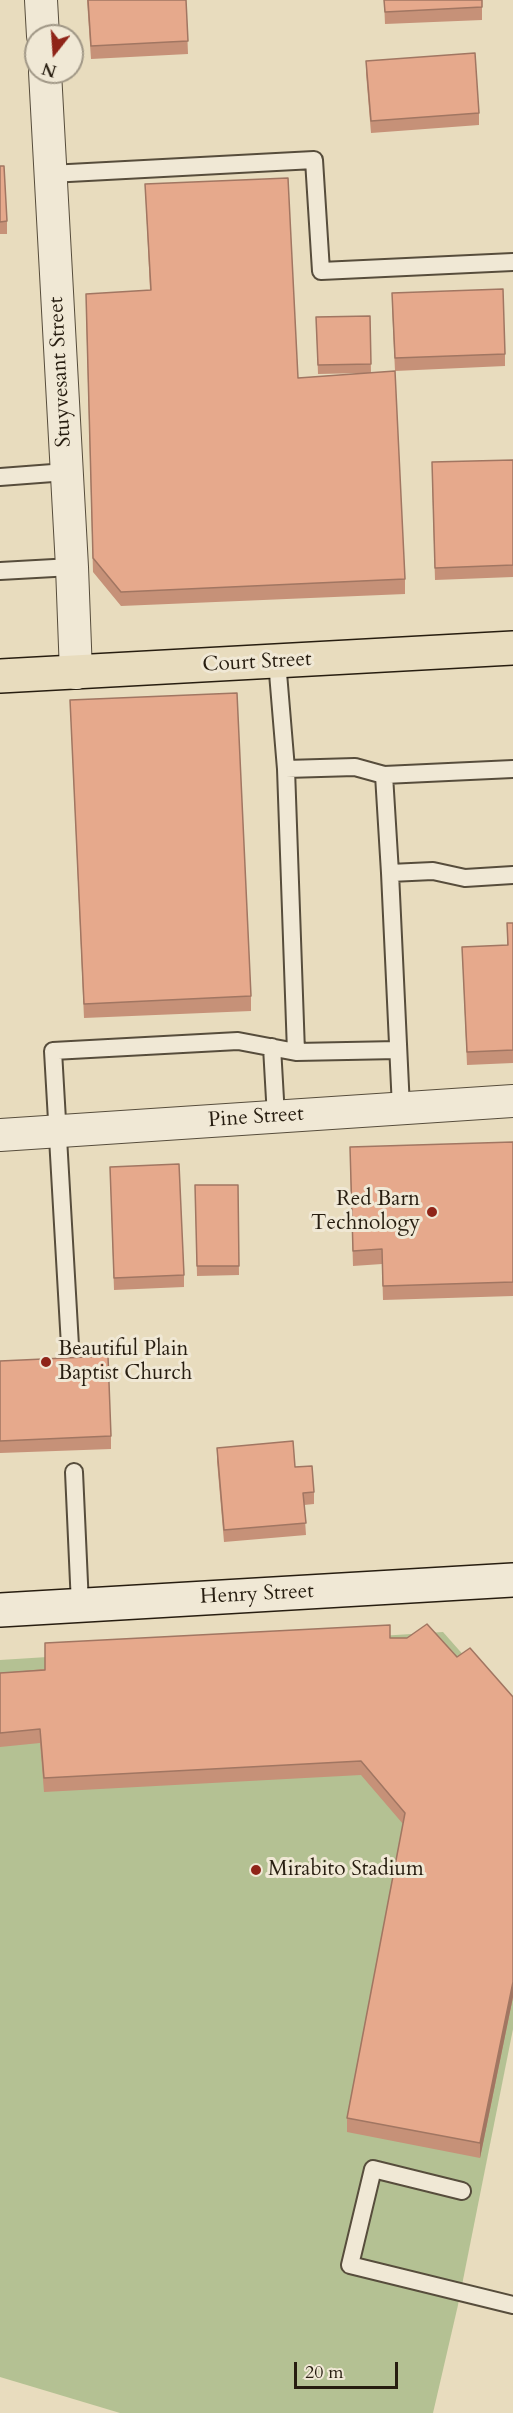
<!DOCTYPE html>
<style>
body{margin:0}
#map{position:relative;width:513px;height:2413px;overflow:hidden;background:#e8dcbe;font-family:Cardo,serif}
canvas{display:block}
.north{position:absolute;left:24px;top:24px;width:60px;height:60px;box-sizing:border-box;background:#f0e8d5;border:2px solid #a09786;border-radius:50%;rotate:197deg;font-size:16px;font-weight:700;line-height:24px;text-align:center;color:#271d10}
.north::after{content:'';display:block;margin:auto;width:21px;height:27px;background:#8f2418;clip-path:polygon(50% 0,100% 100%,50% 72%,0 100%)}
.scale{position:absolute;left:294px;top:2362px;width:104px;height:27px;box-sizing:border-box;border:3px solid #271d10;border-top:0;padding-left:8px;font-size:18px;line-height:21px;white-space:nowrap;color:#271d10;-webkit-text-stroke:4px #f0e8d5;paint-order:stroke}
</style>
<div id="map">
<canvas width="513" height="2413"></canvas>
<div class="north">N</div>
<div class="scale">20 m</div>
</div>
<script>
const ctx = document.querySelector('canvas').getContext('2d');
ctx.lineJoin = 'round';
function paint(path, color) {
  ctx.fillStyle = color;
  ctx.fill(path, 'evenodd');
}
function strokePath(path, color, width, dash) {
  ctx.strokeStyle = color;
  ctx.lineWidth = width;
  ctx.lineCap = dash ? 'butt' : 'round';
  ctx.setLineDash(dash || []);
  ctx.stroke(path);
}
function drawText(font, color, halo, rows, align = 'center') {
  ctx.font = font + ' Cardo,serif';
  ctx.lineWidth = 6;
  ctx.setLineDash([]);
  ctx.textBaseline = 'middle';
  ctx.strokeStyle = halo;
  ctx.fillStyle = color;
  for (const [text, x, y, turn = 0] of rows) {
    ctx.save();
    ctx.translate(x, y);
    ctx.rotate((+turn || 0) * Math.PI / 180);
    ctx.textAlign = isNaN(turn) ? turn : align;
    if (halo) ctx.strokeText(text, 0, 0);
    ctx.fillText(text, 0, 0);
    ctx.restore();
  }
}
paint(new Path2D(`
 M 443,1632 L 513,1711 L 513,2029 L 458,2305 L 433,2413 L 120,2413 L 0,2377 L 0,1660 Z`), '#b4c193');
const lane = new Path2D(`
 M 50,174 L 314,160 L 321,271 L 513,262
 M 0,477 L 66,472
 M 0,571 L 72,567
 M 277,661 L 286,769 L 355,767 L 384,775
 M 286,769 L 296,1052 L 398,1050
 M 513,769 L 384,775 L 390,873 L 433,871 L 465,878 L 513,875
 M 390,873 L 401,1108
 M 272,1047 L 276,1117
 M 71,1363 L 53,1051 L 238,1041 L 296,1052
 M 74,1472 L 80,1605
 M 462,2191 L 373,2169 L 350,2265 L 513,2305`);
const street = new Path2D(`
 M 41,0 L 43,36
 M 45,72 L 72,567 L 76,673
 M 0,1135 L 513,1101`);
const secondary = new Path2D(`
 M 0,1610 L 513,1580`);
const primary = new Path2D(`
 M 0,676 L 513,648`);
strokePath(lane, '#574d3c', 20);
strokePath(street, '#574d3c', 34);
strokePath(secondary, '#271d10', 36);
strokePath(primary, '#271d10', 36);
strokePath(lane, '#f0e8d5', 16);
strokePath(street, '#f0e8d5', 32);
strokePath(secondary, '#f0e8d5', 33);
strokePath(primary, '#e8dcbe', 33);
paint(new Path2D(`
 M 87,0 L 186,0 L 188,54 L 91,59 Z
 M 384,0 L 482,0 L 482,20 L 385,24 Z
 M 366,61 L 479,113 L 479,125 L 371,133 L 366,73 Z
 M 0,166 L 7,221 L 7,234 L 0,234 Z
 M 145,184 L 298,378 L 366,373 L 318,374 L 316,317 L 370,316 L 371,373 L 405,579 L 405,594 L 121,606 L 93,572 L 86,309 L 150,290 Z
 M 392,306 L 505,354 L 505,366 L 395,371 Z
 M 513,460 L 513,577 L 435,580 L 432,475 Z
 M 70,700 L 251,996 L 251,1011 L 84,1018 Z
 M 507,923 L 513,923 L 513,1063 L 467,1065 L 462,947 L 507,945 Z
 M 513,1142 L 513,1296 L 383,1300 L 382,1264 L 353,1266 L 350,1161 Z
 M 110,1167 L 184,1275 L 184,1287 L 114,1290 Z
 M 195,1185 L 238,1185 L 239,1275 L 197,1276 Z
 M 0,1361 L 111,1436 L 111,1449 L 0,1453 Z
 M 217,1448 L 295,1467 L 314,1492 L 314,1504 L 304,1505 L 306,1535 L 224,1542 L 217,1461 Z
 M 390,1638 L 457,1657 L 513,1697 L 513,1997 L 480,2158 L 347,2132 L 347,2118 L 403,1824 L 361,1775 L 44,1792 L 40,1743 L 0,1747 L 0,1673 Z`), '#c69178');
paint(new Path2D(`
 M 513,1982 L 513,1997 L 480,2158 L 480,2143 Z`), '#a17662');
const building = new Path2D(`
 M 88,0 L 186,0 L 188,41 L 91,46 Z
 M 384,0 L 482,0 L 482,7 L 385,12 Z
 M 475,53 L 479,113 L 371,121 L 366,61 Z
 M 0,166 L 4,166 L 7,221 L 0,222 Z
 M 288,178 L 298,378 L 395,371 L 405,579 L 121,592 L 93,558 L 86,294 L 151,290 L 145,184 Z
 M 503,289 L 505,354 L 395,358 L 392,293 Z
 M 370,316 L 371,364 L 318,365 L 316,317 Z
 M 513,460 L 513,565 L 435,568 L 432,462 Z
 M 237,693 L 251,996 L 84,1004 L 70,700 Z
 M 507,923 L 513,923 L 513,1050 L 467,1052 L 462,947 L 508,945 Z
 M 513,1142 L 513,1282 L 383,1286 L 382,1249 L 353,1251 L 350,1147 Z
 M 179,1164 L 184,1275 L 114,1278 L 110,1167 Z
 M 195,1185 L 238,1185 L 239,1266 L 197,1266 Z
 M 108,1356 L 111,1436 L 0,1441 L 0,1361 Z
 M 293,1441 L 295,1467 L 312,1466 L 314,1492 L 303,1493 L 306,1523 L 224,1530 L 217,1448 Z
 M 427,1624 L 457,1657 L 470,1648 L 513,1697 L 513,1982 L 480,2143 L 347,2118 L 405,1813 L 361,1761 L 44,1778 L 40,1729 L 0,1733 L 0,1673 L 45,1670 L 45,1643 L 390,1625 L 390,1638 L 407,1638 Z`);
paint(building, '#e6a98c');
strokePath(building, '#a17662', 1.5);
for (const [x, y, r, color] of [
 [432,1212,6,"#8f2418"],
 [46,1362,6,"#8f2418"],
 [256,1870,6,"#8f2418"]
]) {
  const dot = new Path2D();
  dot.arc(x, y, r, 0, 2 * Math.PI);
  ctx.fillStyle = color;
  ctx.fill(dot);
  strokePath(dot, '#f0e8d5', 2);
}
drawText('21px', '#271d10', '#f0e8d5', [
 ["Stuyvesant Street",61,372,-93],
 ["Court Street",257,663,-3],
 ["Pine Street",256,1118,-4],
 ["Henry Street",257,1595,-3]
]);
drawText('21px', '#271d10', '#f0e8d5', [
 ["Red Barn",420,1200,"right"],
 ["Technology",420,1224,"right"],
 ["Beautiful Plain",58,1350],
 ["Baptist Church",58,1374],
 ["Mirabito Stadium",268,1870]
], 'left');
</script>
